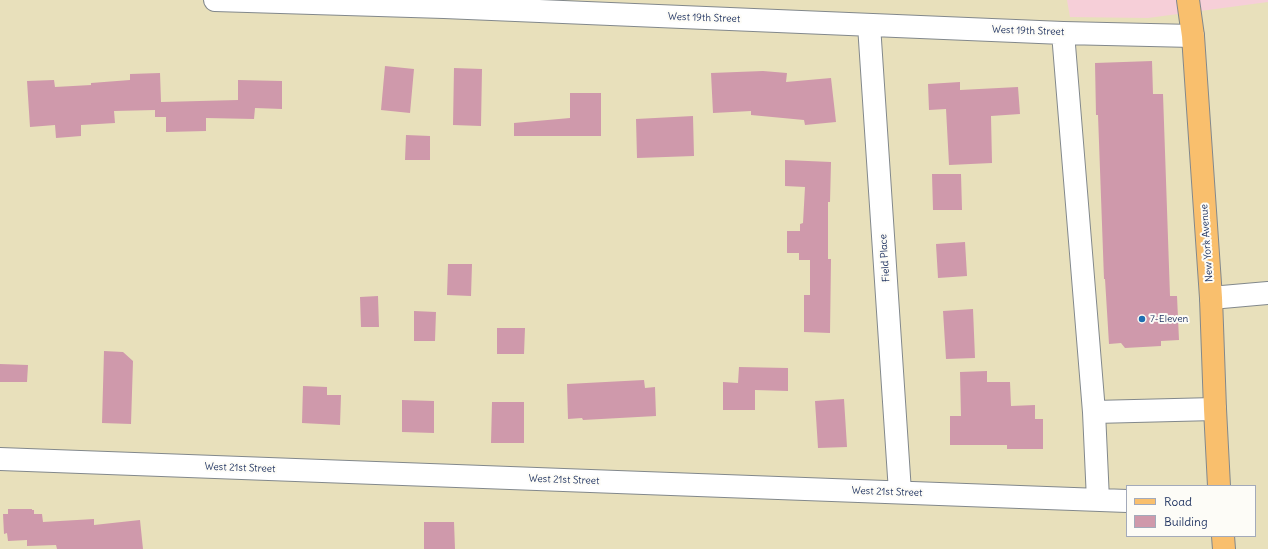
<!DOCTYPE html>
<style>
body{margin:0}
#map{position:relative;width:1268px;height:549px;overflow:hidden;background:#e8e0bb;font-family:Delius,sans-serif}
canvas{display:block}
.legend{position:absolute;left:1126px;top:485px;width:130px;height:52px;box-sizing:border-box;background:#fdfcf7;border:1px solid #a3aaba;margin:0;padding:5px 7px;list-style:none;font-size:12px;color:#1b2f5e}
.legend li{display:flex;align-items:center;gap:8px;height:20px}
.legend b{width:20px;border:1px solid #a3aaba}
</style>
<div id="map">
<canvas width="1268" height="549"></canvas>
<ul class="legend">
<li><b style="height:5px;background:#f9bf6d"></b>Road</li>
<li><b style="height:11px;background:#cf99ab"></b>Building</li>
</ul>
</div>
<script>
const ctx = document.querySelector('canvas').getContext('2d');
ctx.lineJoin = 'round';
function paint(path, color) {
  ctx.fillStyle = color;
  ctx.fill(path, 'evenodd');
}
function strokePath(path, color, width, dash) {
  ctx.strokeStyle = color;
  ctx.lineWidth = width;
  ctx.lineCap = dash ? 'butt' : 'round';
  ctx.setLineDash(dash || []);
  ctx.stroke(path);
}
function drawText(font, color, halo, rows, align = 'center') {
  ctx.font = font + ' Delius,sans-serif';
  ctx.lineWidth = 4;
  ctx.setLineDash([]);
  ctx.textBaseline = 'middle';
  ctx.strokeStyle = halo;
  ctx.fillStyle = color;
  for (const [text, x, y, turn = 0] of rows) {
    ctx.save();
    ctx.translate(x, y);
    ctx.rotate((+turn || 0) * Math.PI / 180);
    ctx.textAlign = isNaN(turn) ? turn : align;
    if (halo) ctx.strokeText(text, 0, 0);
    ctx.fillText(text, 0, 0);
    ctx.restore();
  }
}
paint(new Path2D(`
 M 1067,0 L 1268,0 L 1268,2 L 1148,18 L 1070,17 Z`), '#f6cfd8');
paint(new Path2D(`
 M 1152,61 L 1153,94 L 1163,94 L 1170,296 L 1177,296 L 1179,340 L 1161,341 L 1161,346 L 1125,348 L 1121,343 L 1109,344 L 1105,279 L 1104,279 L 1098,115 L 1096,115 L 1095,63 Z
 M 385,66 L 414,69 L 410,113 L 381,110 Z
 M 454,68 L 482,69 L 481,126 L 453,125 Z
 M 763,71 L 787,73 L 786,82 L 831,78 L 836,122 L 805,125 L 804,120 L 751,115 L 751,111 L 713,113 L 711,73 Z
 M 160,73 L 161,102 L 238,100 L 238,80 L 282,81 L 282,109 L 255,108 L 254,119 L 206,118 L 206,131 L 166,132 L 166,117 L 155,117 L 155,110 L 114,111 L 115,123 L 81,125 L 81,136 L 56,138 L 55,125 L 30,127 L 27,81 L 54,80 L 55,87 L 91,85 L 91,83 L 130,80 L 130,74 Z
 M 960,82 L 960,90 L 1018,87 L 1020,114 L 991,116 L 992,163 L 949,165 L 946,109 L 929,110 L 928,84 Z
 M 570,93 L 601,93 L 601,136 L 514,136 L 514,123 L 570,118 Z
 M 693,116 L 694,156 L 637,158 L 636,119 Z
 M 406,135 L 430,136 L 430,160 L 405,160 Z
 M 785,160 L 831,162 L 830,202 L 828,202 L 828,259 L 831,259 L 830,333 L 804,332 L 804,295 L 810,295 L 810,260 L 799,260 L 799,253 L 787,253 L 787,231 L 800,231 L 800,224 L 803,223 L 805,187 L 785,186 Z
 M 932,174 L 961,174 L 962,210 L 933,210 Z
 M 965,242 L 967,276 L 938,278 L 936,244 Z
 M 448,264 L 472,264 L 471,296 L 447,295 Z
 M 378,296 L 379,327 L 361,327 L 360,297 Z
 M 973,309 L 975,358 L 946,359 L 943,311 Z
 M 414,311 L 436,312 L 435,341 L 414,341 Z
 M 497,328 L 525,328 L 524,354 L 497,354 Z
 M 104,351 L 123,352 L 133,361 L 131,424 L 102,423 Z
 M 0,364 L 28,365 L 27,382 L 0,382 Z
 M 739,367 L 788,368 L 788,391 L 755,390 L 755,410 L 723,410 L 723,382 L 738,383 Z
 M 987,371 L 987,382 L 1010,382 L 1011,406 L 1035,405 L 1035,419 L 1043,419 L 1043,449 L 1007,449 L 1007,445 L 950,445 L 950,416 L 961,416 L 960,372 Z
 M 644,380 L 645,388 L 655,387 L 656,416 L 583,420 L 582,418 L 568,419 L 567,384 Z
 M 303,386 L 327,387 L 327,395 L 341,395 L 340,425 L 302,423 Z
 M 844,399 L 847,447 L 818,448 L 815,401 Z
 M 402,400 L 434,401 L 434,433 L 402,432 Z
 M 492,402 L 524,402 L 524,443 L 491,443 Z
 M 8,509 L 32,509 L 32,510 L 34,510 L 34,514 L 42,514 L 43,522 L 94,519 L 94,525 L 140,520 L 143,549 L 57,549 L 56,545 L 27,546 L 27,540 L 8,541 L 7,533 L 4,534 L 3,514 L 8,514 Z
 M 424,522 L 454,522 L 455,549 L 424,549 Z`), '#cf99ab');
const minor = new Path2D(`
 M 215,0 L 444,7 L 1063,33 L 1193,36
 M 869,25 L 900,492
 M 1063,33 L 1094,412 L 1215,409
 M 1211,298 L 1268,293
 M 1094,412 L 1098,500
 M 0,459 L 1127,501`);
const major = new Path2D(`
 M 1188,0 L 1193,36 L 1211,298 L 1215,409 L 1219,486
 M 1223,536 L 1224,549`);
strokePath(minor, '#82888c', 24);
strokePath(major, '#82888c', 24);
strokePath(minor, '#fff', 22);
strokePath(major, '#f9bf6d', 22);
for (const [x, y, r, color] of [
 [1142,319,4,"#1f6fb2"]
]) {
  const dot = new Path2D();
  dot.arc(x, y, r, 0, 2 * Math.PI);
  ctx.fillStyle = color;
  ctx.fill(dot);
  strokePath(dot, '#fdfcf7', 1.5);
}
drawText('10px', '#1b2f5e', '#fdfcf7', [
 ["West 19th Street",704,18,2],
 ["West 19th Street",1028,31,2],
 ["New York Avenue",1207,243,-94],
 ["Field Place",885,258,-94],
 ["West 21st Street",240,468,2],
 ["West 21st Street",564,480,2],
 ["West 21st Street",887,492,2]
]);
drawText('10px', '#1b2f5e', '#fdfcf7', [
 ["7-Eleven",1150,319]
], 'left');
</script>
